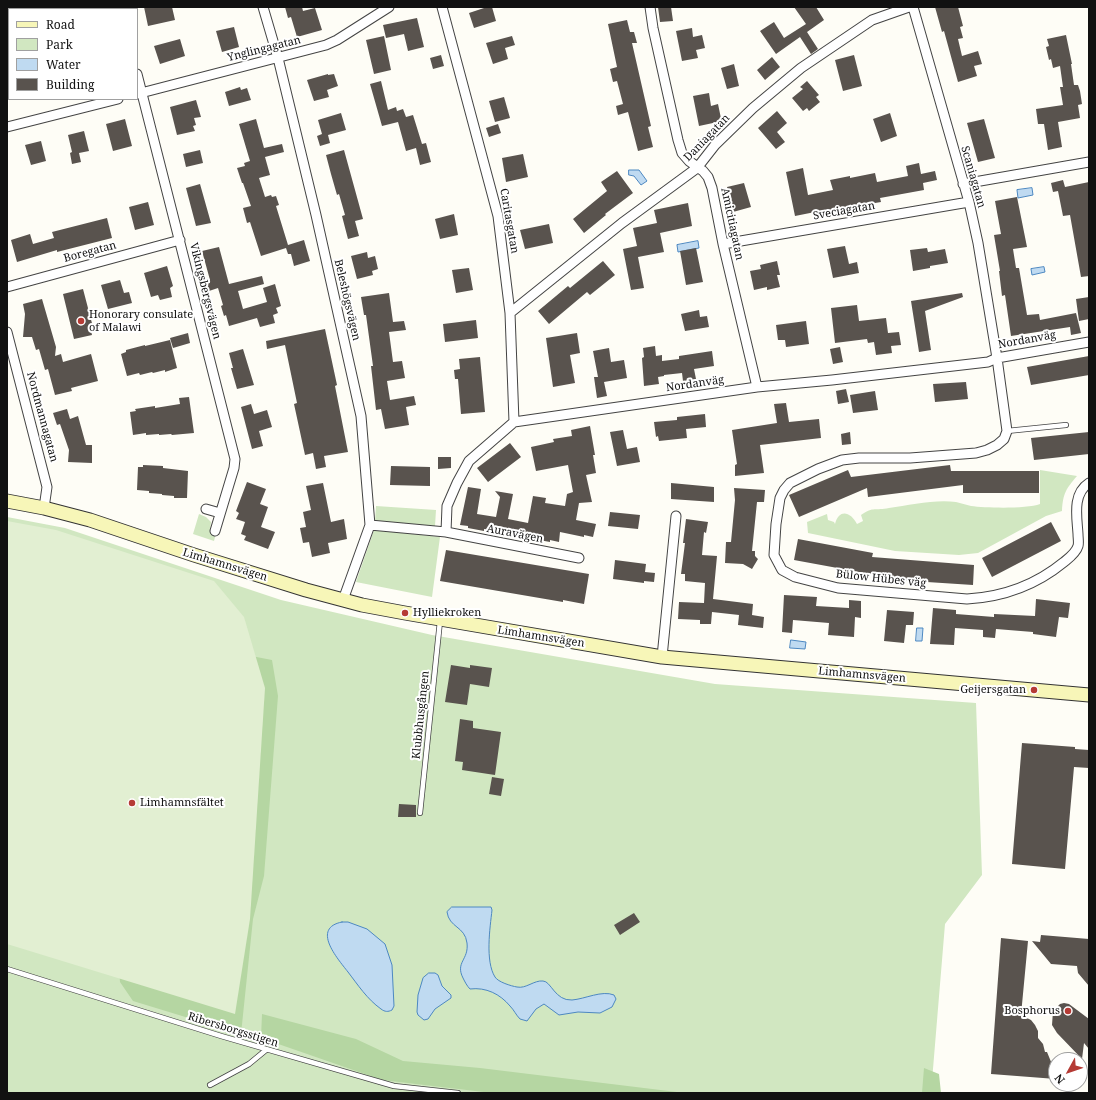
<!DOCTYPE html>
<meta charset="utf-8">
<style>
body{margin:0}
#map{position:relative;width:1096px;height:1100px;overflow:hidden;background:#fefdf6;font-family:"Noto Serif",serif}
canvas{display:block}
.frame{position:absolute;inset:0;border:8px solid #111;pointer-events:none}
.legend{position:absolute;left:8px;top:8px;width:130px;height:92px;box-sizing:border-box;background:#fff;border:1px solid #a0a0a0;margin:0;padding:5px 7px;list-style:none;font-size:12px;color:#111}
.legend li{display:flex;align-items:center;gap:8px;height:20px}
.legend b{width:20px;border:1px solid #a0a0a0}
.north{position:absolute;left:1048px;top:1052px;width:40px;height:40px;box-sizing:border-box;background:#fff;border:1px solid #a0a0a0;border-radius:50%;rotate:230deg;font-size:11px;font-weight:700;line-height:16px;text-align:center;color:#111}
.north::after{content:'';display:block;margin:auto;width:14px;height:18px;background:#b53b35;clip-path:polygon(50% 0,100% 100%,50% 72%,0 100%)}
</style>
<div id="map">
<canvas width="1096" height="1100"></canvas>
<div class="frame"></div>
<ul class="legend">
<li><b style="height:5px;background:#f7f6b8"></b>Road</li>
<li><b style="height:11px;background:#d1e7c1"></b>Park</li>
<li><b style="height:11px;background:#bfdaf1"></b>Water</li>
<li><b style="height:11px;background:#59534e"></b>Building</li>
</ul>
<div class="north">N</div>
</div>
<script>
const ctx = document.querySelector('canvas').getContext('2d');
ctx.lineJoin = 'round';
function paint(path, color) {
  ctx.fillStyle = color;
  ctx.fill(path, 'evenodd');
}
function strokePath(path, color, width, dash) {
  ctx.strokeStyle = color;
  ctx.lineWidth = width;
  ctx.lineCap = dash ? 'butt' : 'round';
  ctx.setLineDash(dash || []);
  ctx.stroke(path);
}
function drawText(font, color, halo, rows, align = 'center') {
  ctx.font = font + ' "Noto Serif",serif';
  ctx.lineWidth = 4;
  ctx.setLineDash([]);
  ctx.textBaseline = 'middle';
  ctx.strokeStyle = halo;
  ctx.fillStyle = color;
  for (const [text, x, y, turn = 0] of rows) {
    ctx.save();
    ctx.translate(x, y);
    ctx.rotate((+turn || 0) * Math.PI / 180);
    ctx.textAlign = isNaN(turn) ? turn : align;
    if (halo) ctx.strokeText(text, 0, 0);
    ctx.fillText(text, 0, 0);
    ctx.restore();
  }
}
paint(new Path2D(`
 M 1040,470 L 1077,476 C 1066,489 1063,493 1062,511 L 1046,516 L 978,553 L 959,555 L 895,551 L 808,533 L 807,522 L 827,514 L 828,520 L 834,522 L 835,524 C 839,508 851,512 857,524 L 863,521 L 861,515 C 874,506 875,511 889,508 C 910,505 936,499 956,502 C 961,503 966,505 971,506 C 986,508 1027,509 1040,504 Z
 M 376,506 L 436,510 L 435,526 L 375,522 Z
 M 199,514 L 206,517 L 211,522 L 210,530 L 216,533 L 214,541 L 193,534 Z
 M 7,517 L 65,528 L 281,600 L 432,635 L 715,684 L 976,703 L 982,875 L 945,924 L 931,1093 L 7,1093 Z
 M 374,530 L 440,537 L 432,597 L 356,582 Z`), '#d1e7c1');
paint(new Path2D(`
 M 241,654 L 272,660 L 278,696 L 264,876 L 253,919 L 241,1034 L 133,1001 L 120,982 L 118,956 Z
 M 262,1014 L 356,1039 L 403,1061 L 480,1068 L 685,1093 L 492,1093 L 382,1080 L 261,1038 Z
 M 924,1068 L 939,1074 L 941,1093 L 922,1093 Z`), '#b5d6a2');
paint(new Path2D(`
 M 7,521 L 56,530 L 214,581 L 244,617 L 265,688 L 250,919 L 235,1014 L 7,944 Z`), '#e2efd2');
const water = new Path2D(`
 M 629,170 L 639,170 L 647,181 L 641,185 L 634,176 L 629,175 Z
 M 1032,188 L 1033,195 L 1018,198 L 1017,190 Z
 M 698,241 L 699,248 L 678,252 L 677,245 Z
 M 1044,267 L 1045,272 L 1032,275 L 1031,269 Z
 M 917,628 L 923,628 L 922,641 L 916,641 Z
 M 791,640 L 806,642 L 805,649 L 790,648 Z
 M 452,907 L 491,907 L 492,910 C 490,928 485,961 495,977 C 498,982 511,986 517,987 C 526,989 534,980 543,981 C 551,981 555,1001 572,1000 C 585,999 602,990 614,995 L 616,999 L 612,1007 L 600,1013 L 578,1012 L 559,1015 L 544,1004 L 536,1009 L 527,1021 L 520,1019 C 516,1015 514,1010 510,1006 C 500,994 486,987 470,989 C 467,986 465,982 463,978 C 455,962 469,960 467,943 C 465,926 449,928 447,912 Z
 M 342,922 L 348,922 L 367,929 L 385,944 L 392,965 L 394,1006 L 392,1010 C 388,1012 385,1012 381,1009 C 367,999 358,985 348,972 C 337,958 311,928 342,922 Z
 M 429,973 L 435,973 L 438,975 L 442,986 L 451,995 L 451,998 L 435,1009 L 428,1019 L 424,1020 L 418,1015 L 417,1012 L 418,995 L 423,978 Z`);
paint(water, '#bfdaf1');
strokePath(water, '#4d88c1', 1);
paint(new Path2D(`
 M 144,7 L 172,7 L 175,20 L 148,26 Z
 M 285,7 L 302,7 L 303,11 L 315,8 L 322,30 L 297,37 L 291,17 L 288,18 Z
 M 487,7 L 492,7 L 496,21 L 474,28 L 469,13 Z
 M 658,7 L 671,7 L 673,21 L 660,22 Z
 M 794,7 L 816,7 L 824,20 L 807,32 L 818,49 L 811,54 L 800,37 L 776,54 L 760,31 L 774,22 L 784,38 L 806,24 Z
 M 935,7 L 958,7 L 963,26 L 960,27 L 963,38 L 958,39 L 962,56 L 978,51 L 982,64 L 974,66 L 977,76 L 958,82 L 944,31 L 942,32 Z
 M 417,18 L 424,47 L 408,51 L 404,34 L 386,38 L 383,25 Z
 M 627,20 L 630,32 L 634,32 L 637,43 L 632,43 L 651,126 L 648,127 L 653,147 L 638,151 L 628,112 L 618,115 L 616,106 L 623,104 L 617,81 L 613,82 L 610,69 L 617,67 L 608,24 Z
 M 234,27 L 239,47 L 222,52 L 216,31 Z
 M 692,28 L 693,37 L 702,35 L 705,48 L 696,50 L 698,58 L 682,61 L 676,31 Z
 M 1066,35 L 1072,64 L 1071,64 L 1074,85 L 1078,85 L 1080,91 L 1082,104 L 1078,105 L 1080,118 L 1058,122 L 1062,147 L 1048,150 L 1044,124 L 1038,124 L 1036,109 L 1063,105 L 1060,87 L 1063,87 L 1060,66 L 1053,68 L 1051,59 L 1049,60 L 1046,47 L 1049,46 L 1047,39 Z
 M 384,36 L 391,70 L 374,74 L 366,40 Z
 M 512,36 L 515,45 L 505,48 L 508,59 L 493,64 L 486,43 Z
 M 180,39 L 185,56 L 160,64 L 154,46 Z
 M 441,55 L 444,66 L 433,69 L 430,58 Z
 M 854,55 L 862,86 L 843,91 L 835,60 Z
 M 772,57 L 780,67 L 765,80 L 757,70 Z
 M 734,64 L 739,86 L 727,89 L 721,68 Z
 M 328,74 L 328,75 L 334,74 L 338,86 L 327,90 L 329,97 L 314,101 L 307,80 Z
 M 381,81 L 388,110 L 396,107 L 397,111 L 403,109 L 406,117 L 413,115 L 422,144 L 426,143 L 431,162 L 420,165 L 416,148 L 406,151 L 398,122 L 382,126 L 370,84 Z
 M 807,81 L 819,95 L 816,97 L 820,102 L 809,111 L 807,108 L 803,111 L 792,98 L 803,89 L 800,87 Z
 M 240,87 L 241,90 L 247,88 L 251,100 L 229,106 L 225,92 Z
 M 709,93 L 711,106 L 718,104 L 723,128 L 715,130 L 713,123 L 699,126 L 693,96 Z
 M 504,97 L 510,118 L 495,122 L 489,101 Z
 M 196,100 L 201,117 L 194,118 L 196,125 L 193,126 L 195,131 L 177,135 L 170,107 Z
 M 777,111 L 787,123 L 777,132 L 785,142 L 776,149 L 758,128 Z
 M 341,113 L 346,130 L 328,135 L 330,143 L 320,146 L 317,136 L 322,134 L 318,120 Z
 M 890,113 L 897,136 L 881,142 L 873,119 Z
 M 125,119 L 132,146 L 113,151 L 106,124 Z
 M 256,119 L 264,148 L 282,144 L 284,152 L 265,157 L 270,175 L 259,178 L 265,197 L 271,195 L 272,197 L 276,196 L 279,205 L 276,206 L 288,245 L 304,240 L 310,261 L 294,266 L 291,254 L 288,254 L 286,248 L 261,256 L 250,222 L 247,223 L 243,208 L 251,206 L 243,183 L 242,183 L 237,168 L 245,166 L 244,163 L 250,161 L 239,124 Z
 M 984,119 L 995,158 L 978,162 L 967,123 Z
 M 498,124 L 501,133 L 489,137 L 486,128 Z
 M 84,131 L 89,151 L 79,153 L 81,162 L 72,164 L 70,153 L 72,152 L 68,135 Z
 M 41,141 L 46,161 L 31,165 L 25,145 Z
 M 200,150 L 203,163 L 186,167 L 183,154 Z
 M 344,150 L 363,219 L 355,221 L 359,236 L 348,239 L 342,216 L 345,215 L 339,194 L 337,195 L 331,174 L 326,155 Z
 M 523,154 L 528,177 L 506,182 L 502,158 Z
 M 919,163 L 921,174 L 935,171 L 937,180 L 923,183 L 924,190 L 880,198 L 881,202 L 863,205 L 863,204 L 831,210 L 831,211 L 820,213 L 820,211 L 795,216 L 786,172 L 803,168 L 808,195 L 833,190 L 830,180 L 850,176 L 850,178 L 875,173 L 877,182 L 908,176 L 906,166 Z
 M 617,171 L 633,193 L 605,214 L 606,215 L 584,233 L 573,219 L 607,191 L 601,182 Z
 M 1063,180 L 1065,187 L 1089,182 L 1089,276 L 1081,277 L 1070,215 L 1063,216 L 1058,191 L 1053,192 L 1051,183 Z
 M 744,183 L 751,207 L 733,212 L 727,187 Z
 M 200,184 L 211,223 L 196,226 L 186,188 Z
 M 1017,197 L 1027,247 L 1013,249 L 1016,268 L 1019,268 L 1027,315 L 1039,314 L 1040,320 L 1076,313 L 1081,333 L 1071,335 L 1070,327 L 1011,336 L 1005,295 L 1002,296 L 999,271 L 1000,271 L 994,235 L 1001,234 L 995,201 Z
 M 148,202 L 154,225 L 135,230 L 129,207 Z
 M 688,203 L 692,226 L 660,233 L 664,252 L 638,257 L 644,288 L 631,290 L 623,249 L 637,246 L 633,228 L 657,223 L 654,210 Z
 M 454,214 L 458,235 L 440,239 L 435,219 Z
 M 107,218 L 112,238 L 57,252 L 57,250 L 17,262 L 11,240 L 30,234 L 33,244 L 54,238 L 52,232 Z
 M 549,224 L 553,243 L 525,249 L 520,230 Z
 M 845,246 L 849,264 L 857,262 L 859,273 L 833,278 L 827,249 Z
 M 219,247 L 229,284 L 262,276 L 264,284 L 238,291 L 243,309 L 267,302 L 263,288 L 275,284 L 281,306 L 276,308 L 278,313 L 273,315 L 275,323 L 260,327 L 257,318 L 229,326 L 226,315 L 224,316 L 221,306 L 223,305 L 218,288 L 209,291 L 206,282 L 210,280 L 202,251 Z
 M 696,248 L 703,282 L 686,285 L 680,251 Z
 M 927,248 L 928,252 L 945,249 L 948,263 L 930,266 L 930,268 L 913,271 L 910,250 Z
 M 367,252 L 368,258 L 375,256 L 378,269 L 372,271 L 373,275 L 357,279 L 351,256 Z
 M 603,261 L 615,275 L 590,295 L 587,292 L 549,324 L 538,311 L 568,286 L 570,288 Z
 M 777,261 L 780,275 L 777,275 L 780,287 L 767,290 L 767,287 L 754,290 L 750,271 L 761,269 L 760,265 Z
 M 167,266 L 173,286 L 170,288 L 172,297 L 160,300 L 158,295 L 151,297 L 144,273 Z
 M 469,268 L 473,290 L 456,293 L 452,270 Z
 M 120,280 L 124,293 L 129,292 L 132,303 L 108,309 L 101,285 Z
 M 83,289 L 94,331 L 91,331 L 92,335 L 74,339 L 63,294 Z
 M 389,293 L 393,322 L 404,321 L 406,330 L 389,332 L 393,362 L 402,361 L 405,378 L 387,381 L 390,400 L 414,396 L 416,405 L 406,407 L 409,425 L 385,429 L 381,409 L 376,410 L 371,366 L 373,366 L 366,315 L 364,315 L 361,297 Z
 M 962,293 L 963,297 L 925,311 L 931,350 L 919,352 L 911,301 Z
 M 1089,297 L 1089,319 L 1079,321 L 1076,299 Z
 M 42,299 L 56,347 L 55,356 L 61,354 L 63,362 L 91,354 L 98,381 L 71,388 L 72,391 L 55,395 L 48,369 L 45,370 L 39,349 L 36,350 L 32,337 L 23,337 L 25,314 L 23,304 Z
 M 857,305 L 859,321 L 886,318 L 888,333 L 899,332 L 901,345 L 891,346 L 892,353 L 876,355 L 874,342 L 868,343 L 867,339 L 835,343 L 831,308 Z
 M 699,310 L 700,317 L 707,316 L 709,327 L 685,331 L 681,314 Z
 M 476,320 L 478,338 L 445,342 L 443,324 Z
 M 806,321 L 809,344 L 786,347 L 785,340 L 778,340 L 776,325 Z
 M 325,329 L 337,385 L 335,386 L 348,452 L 324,456 L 326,467 L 316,469 L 313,453 L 305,455 L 294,404 L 297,403 L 285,345 L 267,349 L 266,341 Z
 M 188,333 L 190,343 L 173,348 L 170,338 Z
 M 577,333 L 580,353 L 570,355 L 575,383 L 553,387 L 546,338 Z
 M 170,340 L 177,368 L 165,372 L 165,370 L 153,373 L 152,372 L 140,375 L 139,373 L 127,376 L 121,354 L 126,352 L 126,350 L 145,345 L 145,346 Z
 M 655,346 L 656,356 L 662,355 L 662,361 L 679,359 L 679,356 L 712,351 L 714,366 L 694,369 L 696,379 L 683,381 L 682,373 L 664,375 L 664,376 L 658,377 L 659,384 L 644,386 L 642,358 L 644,357 L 643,348 Z
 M 840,347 L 843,362 L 833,364 L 830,349 Z
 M 609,348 L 611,362 L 624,360 L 627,378 L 604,382 L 607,396 L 597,398 L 594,377 L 598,377 L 593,351 Z
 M 243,349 L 254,385 L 237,389 L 231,368 L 233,368 L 229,353 Z
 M 1089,356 L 1089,375 L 1031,385 L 1027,367 Z
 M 480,357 L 485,412 L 461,414 L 458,379 L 455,379 L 454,370 L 460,369 L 459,359 Z
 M 966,382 L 968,399 L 935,402 L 933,384 Z
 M 846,389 L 849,402 L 838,404 L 836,391 Z
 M 875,391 L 878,410 L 853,413 L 850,395 Z
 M 189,397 L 194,433 L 172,435 L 171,434 L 159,435 L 159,434 L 146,435 L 146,433 L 133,435 L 130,412 L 136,411 L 135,409 L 155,406 L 155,408 L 180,404 L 179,398 Z
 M 786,403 L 789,422 L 819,419 L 821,438 L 760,445 L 764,473 L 735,476 L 735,465 L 737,464 L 732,430 L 777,423 L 774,404 Z
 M 251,404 L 254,414 L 267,410 L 272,427 L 259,431 L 263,446 L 252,449 L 241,407 Z
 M 67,409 L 70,419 L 78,416 L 86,445 L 92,445 L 92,463 L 68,462 L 69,450 L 60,424 L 57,425 L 53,413 Z
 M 705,414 L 706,427 L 686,429 L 687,438 L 659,441 L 658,436 L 656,437 L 654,422 L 677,420 L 677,417 Z
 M 590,426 L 595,455 L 593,455 L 596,473 L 586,475 L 592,502 L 579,503 L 576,520 L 596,524 L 593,537 L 584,535 L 584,537 L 560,532 L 559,542 L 550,540 L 550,542 L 501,533 L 501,532 L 484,529 L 484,531 L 468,528 L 468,526 L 460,525 L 468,487 L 481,489 L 477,514 L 496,517 L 500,497 L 495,491 L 513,494 L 508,519 L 528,523 L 533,496 L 546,498 L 545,503 L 565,506 L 567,494 L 573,492 L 568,465 L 536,471 L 531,447 L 554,442 L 553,439 L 572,436 L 571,430 Z
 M 623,430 L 627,449 L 637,447 L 640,462 L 617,466 L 610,432 Z
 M 850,432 L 851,444 L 842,445 L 841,434 Z
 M 1089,432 L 1089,454 L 1034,460 L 1031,438 Z
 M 510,443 L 521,457 L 488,482 L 477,468 Z
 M 438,457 L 451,457 L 451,468 L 438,469 Z
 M 143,465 L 163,466 L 163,468 L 188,471 L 187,498 L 174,498 L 174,496 L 162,495 L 162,494 L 149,493 L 149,491 L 137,490 L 138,467 L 143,467 Z
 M 950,465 L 951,471 L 1039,471 L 1039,493 L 963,493 L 963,485 L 868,497 L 867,488 L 799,517 L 789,495 L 848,470 L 851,477 Z
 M 391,466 L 430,467 L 430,486 L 390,485 Z
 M 247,482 L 266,489 L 260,504 L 268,507 L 261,527 L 275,532 L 268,549 L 244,540 L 246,536 L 241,534 L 245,522 L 236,519 L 239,513 L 236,511 Z
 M 323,483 L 331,522 L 344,519 L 347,539 L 328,543 L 330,553 L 312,557 L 309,542 L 303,543 L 300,528 L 306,527 L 303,512 L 311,510 L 306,486 Z
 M 671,483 L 714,487 L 714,502 L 671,499 Z
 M 734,488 L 765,490 L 764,502 L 757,502 L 752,551 L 755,551 L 755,556 L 758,559 L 752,569 L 743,564 L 725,563 L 726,542 L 731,542 L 735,500 Z
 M 610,512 L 640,515 L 638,529 L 608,526 Z
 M 686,519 L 708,522 L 706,533 L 704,532 L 702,555 L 717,556 L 713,599 L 753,604 L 752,615 L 764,617 L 763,628 L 738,625 L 739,615 L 712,612 L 711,624 L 700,624 L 700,620 L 678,619 L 679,602 L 704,603 L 705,583 L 685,581 L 685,574 L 681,574 L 685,543 L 683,543 Z
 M 1051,522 L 1061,541 L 992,577 L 982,558 Z
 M 798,539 L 873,553 L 872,557 L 974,565 L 973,585 L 881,579 L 881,576 L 794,560 Z
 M 446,550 L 589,574 L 584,604 L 563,600 L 563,602 L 440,581 Z
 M 615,560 L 646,564 L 645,572 L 655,573 L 654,582 L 644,581 L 644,583 L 613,579 Z
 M 784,595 L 817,597 L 816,606 L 849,608 L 849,600 L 861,601 L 861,618 L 855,617 L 854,637 L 828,635 L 829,623 L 793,620 L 792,633 L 782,632 Z
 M 1036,599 L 1070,603 L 1068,618 L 1059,617 L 1056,637 L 1033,634 L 1033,632 L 996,629 L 995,638 L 983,637 L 983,630 L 955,628 L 954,645 L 930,644 L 933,608 L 956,610 L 956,614 L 994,617 L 994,614 L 1035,616 Z
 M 887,610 L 914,612 L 913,625 L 906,625 L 904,643 L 884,641 Z
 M 451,665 L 470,668 L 470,665 L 492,668 L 489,687 L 470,684 L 467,705 L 445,702 Z
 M 460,719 L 473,721 L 473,728 L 501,732 L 495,775 L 462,770 L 463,762 L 455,761 Z
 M 1022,743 L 1075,747 L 1075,749 L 1089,750 L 1089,768 L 1074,767 L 1065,869 L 1012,864 Z
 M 492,777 L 504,779 L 501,796 L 489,794 Z
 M 399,804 L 416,805 L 416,817 L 398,817 Z
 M 634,913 L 640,922 L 620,935 L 614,925 Z
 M 1041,935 L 1089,939 L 1089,986 L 1078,973 L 1077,966 L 1051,964 L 1032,941 L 1040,942 Z
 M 1001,938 L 1028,941 L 1021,1015 L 1031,1020 L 1035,1025 L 1038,1031 L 1038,1038 L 1043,1044 L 1045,1052 L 1047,1052 L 1056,1074 L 1056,1079 L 991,1074 Z
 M 1064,1003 L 1069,1004 L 1089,1019 L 1089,1049 L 1084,1043 L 1082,1059 L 1057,1033 L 1052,1025 L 1053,1011 L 1060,1004 Z`), '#59534e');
const lane = new Path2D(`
 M 1007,431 L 1066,425
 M 420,813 L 440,621
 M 7,969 L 221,1036 L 394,1086 L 458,1093
 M 210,1085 L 249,1064 L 266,1050`);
const street = new Path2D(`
 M 120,7 L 120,9
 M 263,7 L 278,58 L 316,215 L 361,416 L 370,525 L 343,600
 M 442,7 L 498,216 L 510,313 L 514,422
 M 650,7 L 653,28 L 678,140 L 682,153 L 689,161 L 703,171 L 708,177 L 712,188 L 723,244 L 757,387
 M 913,7 L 969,202 L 978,243 L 997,358 L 1007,431 L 1004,439 L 997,445 L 987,450 L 976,453 L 910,458 L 859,458 L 842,460 L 818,469 L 790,483 L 784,490 L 780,498 L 776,524 L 774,555 L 782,570 L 795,577 L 838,588 L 967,599 C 1003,597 1036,585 1064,562 C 1069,558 1076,553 1078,546 C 1079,543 1078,538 1078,534 C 1077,517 1072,494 1089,483
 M 137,74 L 235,459 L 234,468 L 215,531
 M 137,94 L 326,45 L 337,40 L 389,7
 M 7,127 L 118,99
 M 963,184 L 1089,162
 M 723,244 L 969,202
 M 7,287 L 180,240
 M 510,313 L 622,223 L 697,168 L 715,145 L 753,108 L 801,68 L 872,20 L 909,7
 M 7,332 L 47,487 L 44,508
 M 206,509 L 220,513
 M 370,525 L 446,532 L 579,558
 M 446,532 L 447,506 L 457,483 L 469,461 L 514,422 L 757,387 L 832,380 L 988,362 L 997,358 L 1089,342
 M 662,657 L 676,516`);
const secondary = new Path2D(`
 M 7,501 L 44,508 L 90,520 L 194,555 L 306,590 L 362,605 L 405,613 L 662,657 L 1089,695`);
strokePath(lane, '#444', 6);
strokePath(street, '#444', 11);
strokePath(secondary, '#333', 15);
strokePath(lane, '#fff', 4.5);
strokePath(street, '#fff', 9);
strokePath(secondary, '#f7f6b8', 13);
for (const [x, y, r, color] of [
 [81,321,4,"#b53b35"],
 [405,613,4,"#b53b35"],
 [1034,690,4,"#b53b35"],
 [132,803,4,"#b53b35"],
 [1068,1011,4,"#b53b35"]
]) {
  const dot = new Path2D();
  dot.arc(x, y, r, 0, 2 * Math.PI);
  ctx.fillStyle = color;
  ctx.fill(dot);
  strokePath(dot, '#fff', 1.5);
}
drawText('11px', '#111', '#fff', [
 ["Ynglingagatan",264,49,-14],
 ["Daniagatan",707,138,-46],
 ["Scaniagatan",973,177,74],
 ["Sveciagatan",844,211,-10],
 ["Caritasgatan",509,221,80],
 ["Amicitiagatan",732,224,78],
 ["Boregatan",90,252,-15],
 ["Vikingsbergsvägen",205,291,76],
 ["Beleshögsvägen",347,300,77],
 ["Nordanväg",1027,340,-10],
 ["Nordanväg",695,384,-8],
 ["Nordmannagatan",42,417,75],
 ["Auravägen",515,534,11],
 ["Limhamnsvägen",225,565,17],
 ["Bülow Hübes väg",881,579,6],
 ["Limhamnsvägen",541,637,9],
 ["Limhamnsvägen",862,675,5],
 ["Klubbhusgången",421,715,-84],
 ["Ribersborgsstigen",233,1030,17]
]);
drawText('11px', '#111', '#fff', [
 ["Honorary consulate",89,315],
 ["of Malawi",89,328],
 ["Hylliekroken",413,613],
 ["Geijersgatan",1026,690,"right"],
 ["Limhamnsfältet",140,803],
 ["Bosphorus",1060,1011,"right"]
], 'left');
</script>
